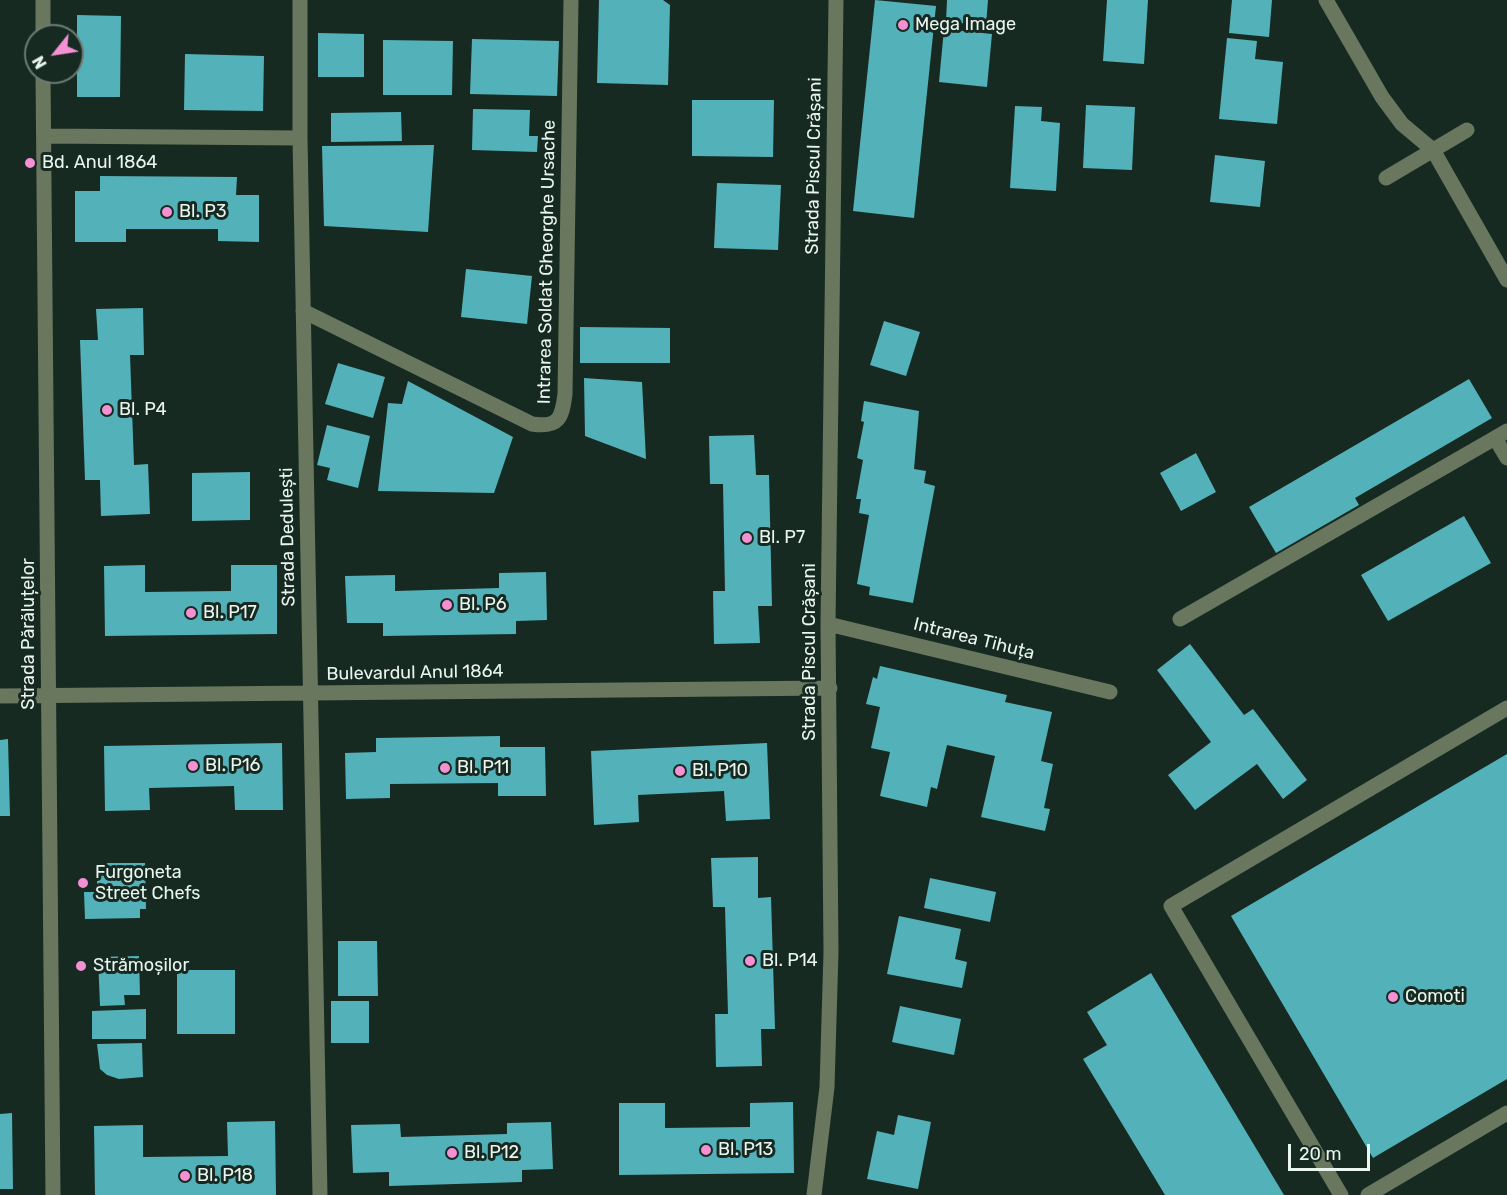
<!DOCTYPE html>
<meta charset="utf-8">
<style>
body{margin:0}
#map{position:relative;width:1507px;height:1195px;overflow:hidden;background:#172a22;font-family:Rubik,sans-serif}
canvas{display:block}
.north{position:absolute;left:24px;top:24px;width:60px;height:60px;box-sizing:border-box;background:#172a22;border:2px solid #6b7b74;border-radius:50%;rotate:240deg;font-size:16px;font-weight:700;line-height:24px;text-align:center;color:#e9f5ef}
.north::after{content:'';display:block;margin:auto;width:21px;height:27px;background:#f491d4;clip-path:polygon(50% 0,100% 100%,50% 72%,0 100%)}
.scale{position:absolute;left:1288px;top:1144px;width:82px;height:27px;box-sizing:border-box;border:3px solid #e9f5ef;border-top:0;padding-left:8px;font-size:18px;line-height:21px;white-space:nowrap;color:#e9f5ef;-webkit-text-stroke:4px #172a22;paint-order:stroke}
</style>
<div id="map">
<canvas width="1507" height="1195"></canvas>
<div class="north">N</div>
<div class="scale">20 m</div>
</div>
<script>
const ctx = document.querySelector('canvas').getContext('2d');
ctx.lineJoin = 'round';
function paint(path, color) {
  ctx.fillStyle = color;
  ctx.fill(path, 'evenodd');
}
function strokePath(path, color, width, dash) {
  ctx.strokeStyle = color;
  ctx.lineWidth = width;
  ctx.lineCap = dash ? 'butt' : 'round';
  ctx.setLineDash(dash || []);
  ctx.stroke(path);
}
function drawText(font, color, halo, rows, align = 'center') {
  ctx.font = font + ' Rubik,sans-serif';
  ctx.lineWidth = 6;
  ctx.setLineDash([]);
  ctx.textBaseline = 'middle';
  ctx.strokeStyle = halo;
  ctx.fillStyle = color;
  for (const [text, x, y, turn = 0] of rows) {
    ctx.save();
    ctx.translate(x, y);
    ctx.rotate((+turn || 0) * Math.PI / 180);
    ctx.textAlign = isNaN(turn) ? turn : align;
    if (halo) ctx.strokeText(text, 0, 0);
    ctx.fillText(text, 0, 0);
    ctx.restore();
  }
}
paint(new Path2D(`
 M 599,0 L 663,0 L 670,5 L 668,85 L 597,83 Z
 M 875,0 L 936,6 L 914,218 L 853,211 Z
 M 947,0 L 988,0 L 986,25 L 946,22 Z
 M 1107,0 L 1148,0 L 1144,64 L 1103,61 Z
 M 1232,0 L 1272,0 L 1269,37 L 1229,33 Z
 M 77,15 L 121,16 L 120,97 L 77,97 Z
 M 944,29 L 992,34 L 987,87 L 939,82 Z
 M 318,33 L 364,34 L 364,77 L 318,77 Z
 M 1227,38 L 1257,41 L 1255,59 L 1283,62 L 1277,124 L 1219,119 Z
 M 472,39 L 559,41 L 557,96 L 470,94 Z
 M 383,40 L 453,41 L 452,95 L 383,95 Z
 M 185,54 L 264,56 L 263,111 L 184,110 Z
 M 692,100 L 774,100 L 773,157 L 692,156 Z
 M 1086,105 L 1135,107 L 1132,170 L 1083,168 Z
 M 1015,106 L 1042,107 L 1041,121 L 1060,123 L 1056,191 L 1010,188 Z
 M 473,109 L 530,110 L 529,136 L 538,136 L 537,152 L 472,150 Z
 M 401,112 L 402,141 L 331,142 L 331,113 Z
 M 434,145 L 428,232 L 324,226 L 322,146 Z
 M 1215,155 L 1265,161 L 1260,207 L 1210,202 Z
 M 100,176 L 237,177 L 236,195 L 259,195 L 259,242 L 218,241 L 218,229 L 126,229 L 126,242 L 75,242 L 75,191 L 100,191 Z
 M 717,183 L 781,185 L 778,250 L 714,248 Z
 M 466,269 L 532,276 L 527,324 L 461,317 Z
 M 143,308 L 144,355 L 130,355 L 134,465 L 148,464 L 150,514 L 101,516 L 100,480 L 85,480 L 80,340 L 98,340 L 96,309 Z
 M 884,321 L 920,332 L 906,376 L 870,365 Z
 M 580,327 L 670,328 L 670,363 L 580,363 Z
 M 338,363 L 385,377 L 373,418 L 325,404 Z
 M 584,378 L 642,382 L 646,459 L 585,436 Z
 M 1469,379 L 1492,418 L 1355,498 L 1359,505 L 1276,553 L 1249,507 Z
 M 408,381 L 513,437 L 494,493 L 378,491 L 388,403 L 402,404 Z
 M 864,401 L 919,411 L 914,469 L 926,471 L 924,483 L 935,486 L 913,603 L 869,595 L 870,587 L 857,584 L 869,515 L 859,513 L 861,499 L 856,499 L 863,460 L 857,458 L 864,422 L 861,421 Z
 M 327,425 L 370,436 L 358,488 L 327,480 L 330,468 L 317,465 Z
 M 754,435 L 756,475 L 769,475 L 772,606 L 758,606 L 760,643 L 714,644 L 713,591 L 725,591 L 723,484 L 710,484 L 709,436 Z
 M 1196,453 L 1216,492 L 1181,511 L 1160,473 Z
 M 250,472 L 250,520 L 192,521 L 192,473 Z
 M 1464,516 L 1491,563 L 1388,621 L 1361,575 Z
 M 145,565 L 145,592 L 231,591 L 231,565 L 277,565 L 277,634 L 105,636 L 104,566 Z
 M 546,572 L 547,620 L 516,621 L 516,634 L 383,636 L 383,623 L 347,623 L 345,576 L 395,575 L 395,591 L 499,588 L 499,573 Z
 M 1190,644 L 1244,715 L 1253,709 L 1307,780 L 1283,799 L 1257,764 L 1195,810 L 1168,775 L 1211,742 L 1157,670 Z
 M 880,666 L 1007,695 L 1005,702 L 1052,712 L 1041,761 L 1053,764 L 1044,808 L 1050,809 L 1045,831 L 981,817 L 995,756 L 947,745 L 937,789 L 931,787 L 927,807 L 880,796 L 890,752 L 871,748 L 880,707 L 866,704 L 873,677 L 877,679 Z
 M 500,736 L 500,747 L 545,747 L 546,796 L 498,796 L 498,783 L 390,784 L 390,798 L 346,799 L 345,753 L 376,752 L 376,738 Z
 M 8,739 L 10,816 L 0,816 L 0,740 Z
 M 282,743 L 283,810 L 235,810 L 234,786 L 149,788 L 150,810 L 105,811 L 104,746 Z
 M 767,743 L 770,819 L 726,821 L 724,791 L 638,795 L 639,822 L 594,825 L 591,751 Z
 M 1507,754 L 1507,1079 L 1373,1158 L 1231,916 Z
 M 758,857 L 758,898 L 771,897 L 775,1029 L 761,1029 L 762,1066 L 716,1067 L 715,1014 L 728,1014 L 725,907 L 713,907 L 711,858 Z
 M 97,863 L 145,863 L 146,909 L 140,909 L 140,918 L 85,919 L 84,892 L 97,892 Z
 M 930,878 L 996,892 L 990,922 L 924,908 Z
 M 899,916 L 961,929 L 955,959 L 967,962 L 962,988 L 887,974 Z
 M 338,941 L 377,941 L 378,996 L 338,996 Z
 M 139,956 L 140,995 L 124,995 L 125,1005 L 100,1006 L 98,957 Z
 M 177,970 L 235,970 L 235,1034 L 177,1034 Z
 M 1151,973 L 1284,1195 L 1165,1195 L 1083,1059 L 1107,1045 L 1087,1012 Z
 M 331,1001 L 369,1001 L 369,1043 L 331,1043 Z
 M 900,1006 L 961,1019 L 954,1055 L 892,1042 Z
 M 146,1009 L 146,1039 L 92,1039 L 92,1011 Z
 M 142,1043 L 143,1077 L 119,1079 L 107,1075 L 100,1069 L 97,1044 Z
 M 793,1102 L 794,1173 L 619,1175 L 619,1103 L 665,1103 L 665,1128 L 750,1127 L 750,1103 Z
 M 12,1113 L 13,1189 L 0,1189 L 0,1114 Z
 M 898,1115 L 931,1122 L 918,1189 L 867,1179 L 877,1131 L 894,1135 Z
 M 275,1121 L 276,1195 L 95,1195 L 94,1126 L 143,1125 L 143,1157 L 228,1156 L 227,1122 Z
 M 551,1122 L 553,1169 L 522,1170 L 522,1182 L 389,1186 L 389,1172 L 353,1173 L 351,1125 L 400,1124 L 401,1137 L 507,1134 L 507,1123 Z`), '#53b2b9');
strokePath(new Path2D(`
 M 43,0 L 43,36
 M 300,0 L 300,138 L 320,1195
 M 1326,0 L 1382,97 L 1402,124 L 1433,150 L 1507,280
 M 43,72 L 53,1195
 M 44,136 L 300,138
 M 1386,178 L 1467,130
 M 303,311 L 532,424 C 559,428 562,418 565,394 L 571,0
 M 1507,431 L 1495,438 L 1507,458
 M 1180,619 L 1495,438
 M 828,624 L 1110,692
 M 0,696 L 830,688
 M 814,1195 L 827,1087 L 831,952 L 828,624 L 836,0
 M 1341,1195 L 1171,906 L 1507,708
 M 1368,1195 L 1507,1113`), '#69775f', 15);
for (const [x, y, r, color] of [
 [903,25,6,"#f491d4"],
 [30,163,6,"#f491d4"],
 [167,212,6,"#f491d4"],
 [107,410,6,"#f491d4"],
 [747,538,6,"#f491d4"],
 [447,605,6,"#f491d4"],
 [191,613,6,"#f491d4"],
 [193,766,6,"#f491d4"],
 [445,768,6,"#f491d4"],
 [680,771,6,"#f491d4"],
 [83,883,6,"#f491d4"],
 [750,961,6,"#f491d4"],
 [81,966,6,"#f491d4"],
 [1393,997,6,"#f491d4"],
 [706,1150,6,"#f491d4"],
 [452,1153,6,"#f491d4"],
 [185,1176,6,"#f491d4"]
]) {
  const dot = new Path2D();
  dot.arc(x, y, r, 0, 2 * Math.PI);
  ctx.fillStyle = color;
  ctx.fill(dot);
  strokePath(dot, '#172a22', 2);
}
drawText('18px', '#e9f5ef', '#172a22', [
 ["Mega Image",915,25],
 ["Bd. Anul 1864",42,163],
 ["Bl. P3",179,212],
 ["Bl. P4",119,410],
 ["Bl. P7",759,538],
 ["Bl. P6",459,605],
 ["Bl. P17",203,613],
 ["Bl. P16",205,766],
 ["Bl. P11",457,768],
 ["Bl. P10",692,771],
 ["Furgoneta",95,873],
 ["Street Chefs",95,894],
 ["Bl. P14",762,961],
 ["Strămoșilor",93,966],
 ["Comoti",1405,997],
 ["Bl. P13",718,1150],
 ["Bl. P12",464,1153],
 ["Bl. P18",197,1176]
], 'left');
drawText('18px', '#e9f5ef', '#172a22', [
 ["Strada Piscul Crășani",814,166,-89],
 ["Intrarea Soldat Gheorghe Ursache",547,262,-89],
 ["Strada Dedulești",288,537,-91],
 ["Strada Părăluțelor",29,634,-90],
 ["Intrarea Tihuța",974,639,14],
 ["Strada Piscul Crășani",810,652,-90],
 ["Bulevardul Anul 1864",415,673,-1]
]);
</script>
